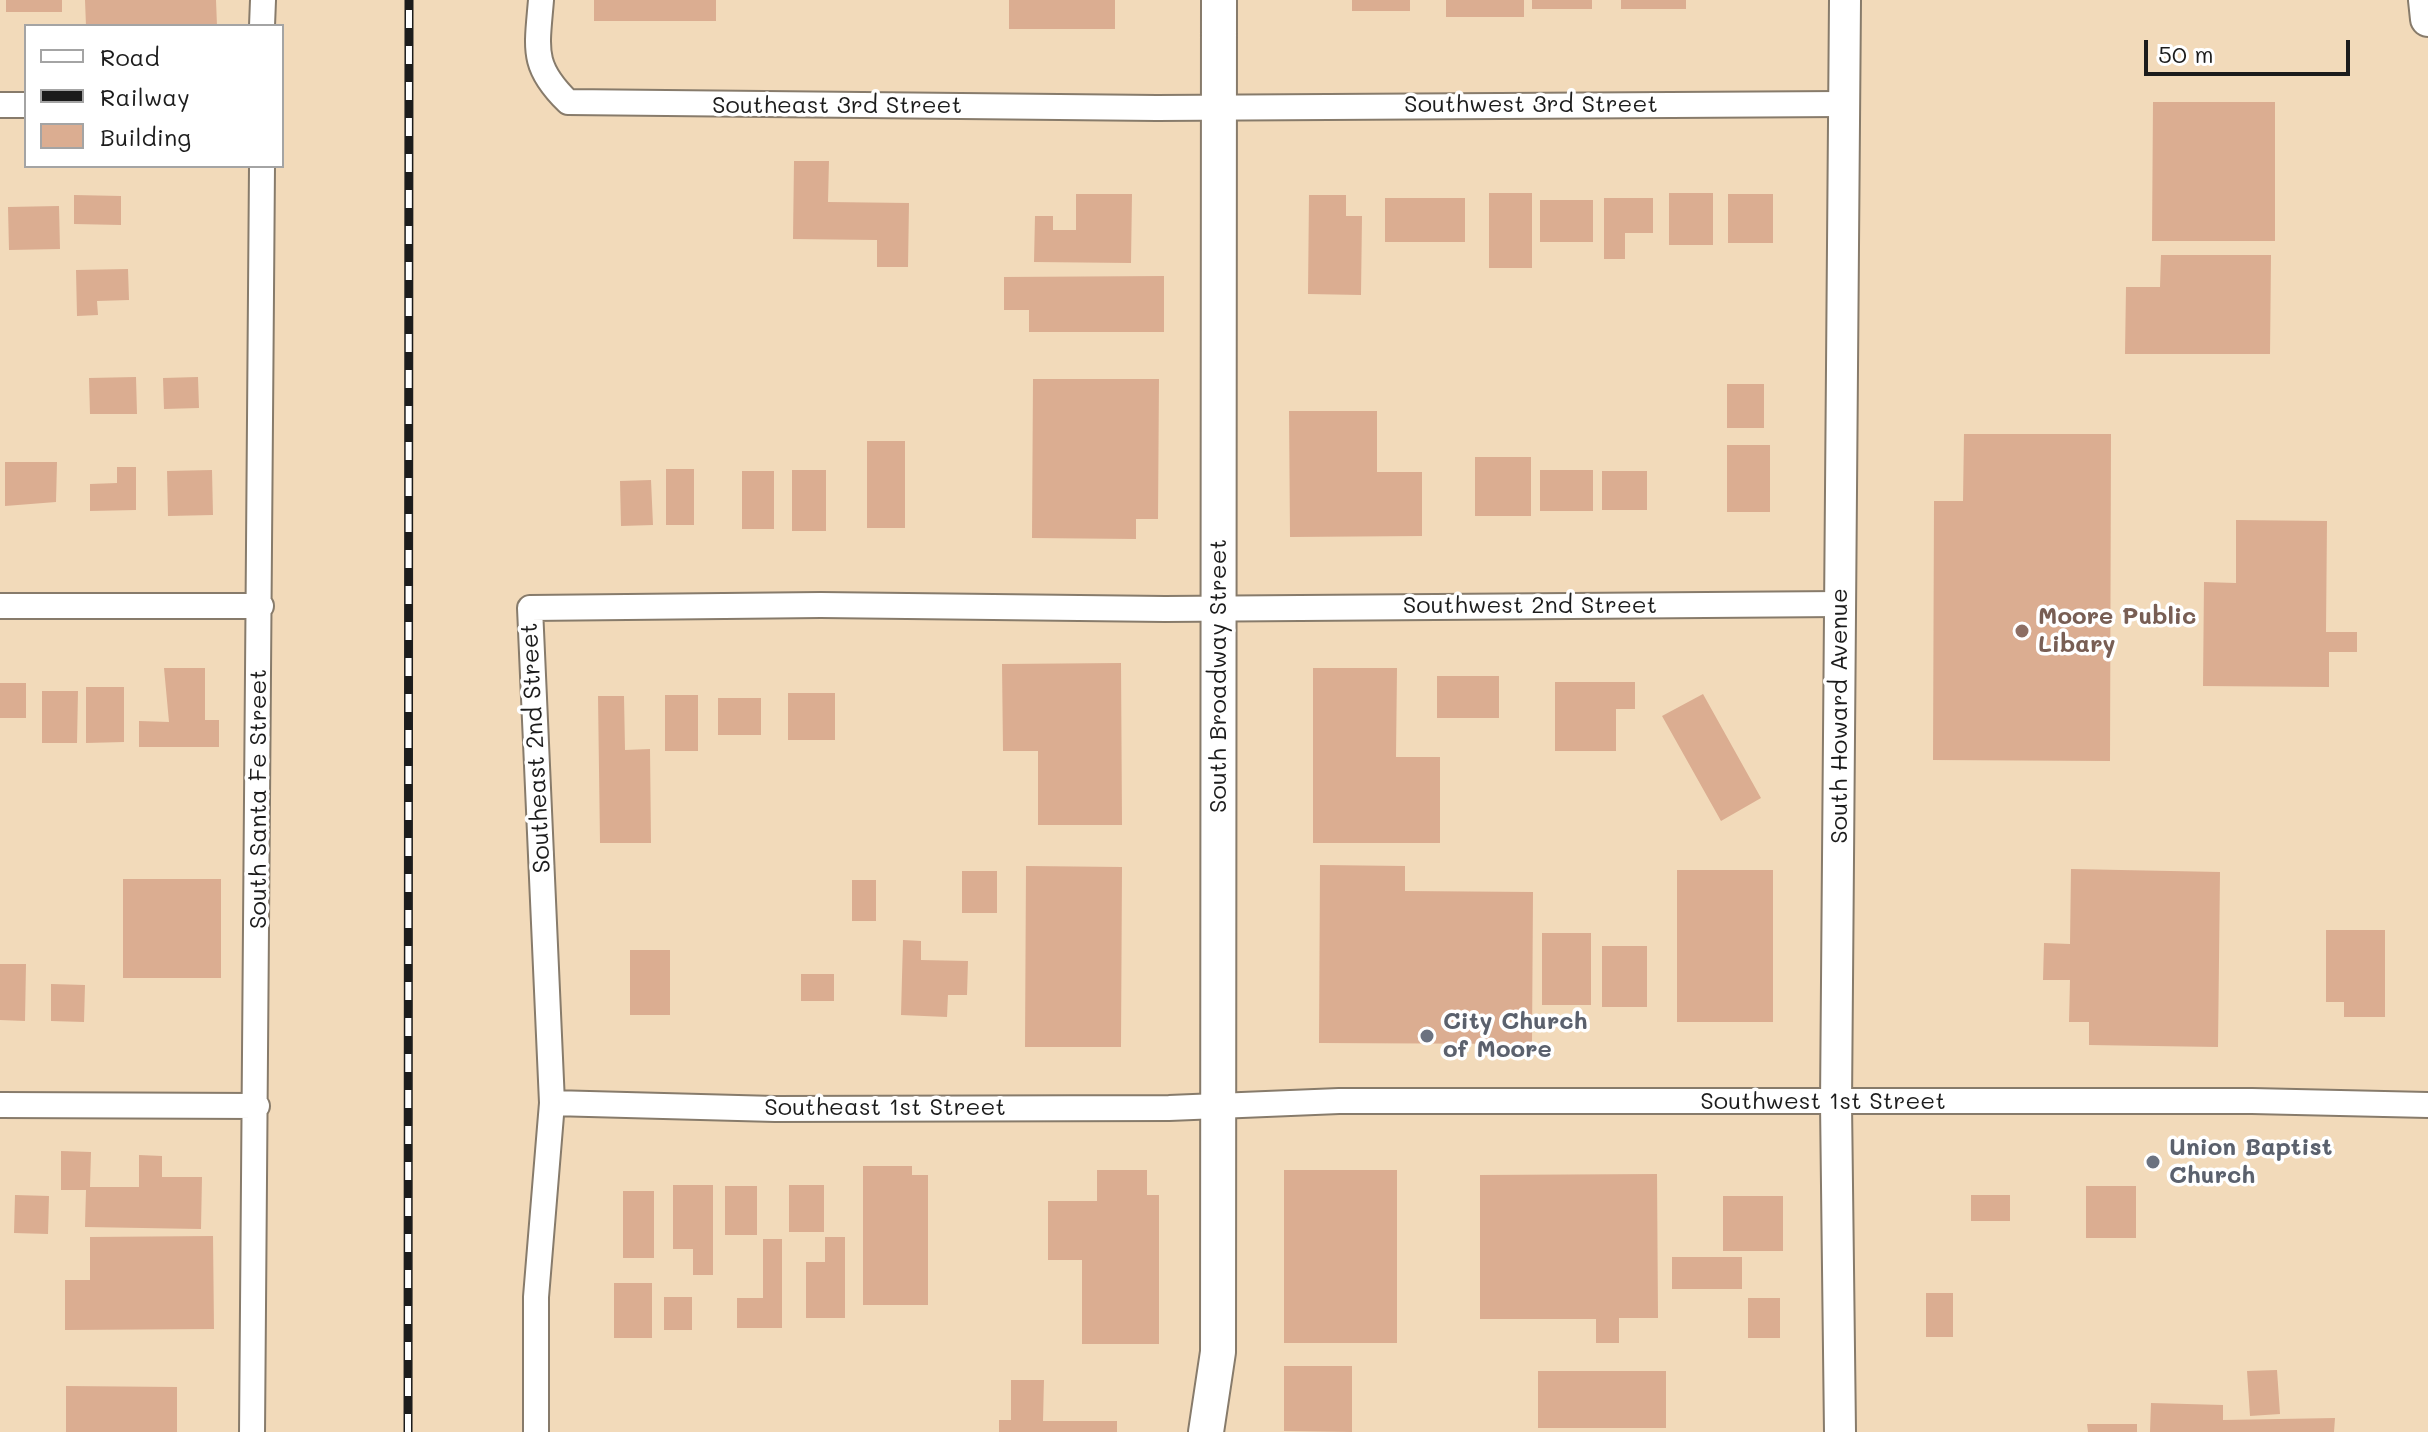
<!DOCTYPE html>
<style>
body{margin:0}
#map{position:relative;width:2428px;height:1432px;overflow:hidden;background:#f2daba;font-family:Mali,sans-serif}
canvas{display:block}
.legend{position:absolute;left:24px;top:24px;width:260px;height:144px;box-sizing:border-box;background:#fff;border:2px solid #a4a4a4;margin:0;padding:10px 14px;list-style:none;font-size:24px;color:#1c1c1c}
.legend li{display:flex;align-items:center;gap:16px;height:40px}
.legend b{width:40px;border:2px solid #a4a4a4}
.scale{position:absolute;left:2144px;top:40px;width:206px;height:36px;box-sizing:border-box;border:4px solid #1c1c1c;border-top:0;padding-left:10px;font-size:24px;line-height:28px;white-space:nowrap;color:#1c1c1c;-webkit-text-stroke:6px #fff;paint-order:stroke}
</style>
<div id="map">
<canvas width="2428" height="1432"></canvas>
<ul class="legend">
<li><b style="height:10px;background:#fff"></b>Road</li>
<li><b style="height:10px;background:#1c1c1c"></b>Railway</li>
<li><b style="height:22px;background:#dbad91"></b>Building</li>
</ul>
<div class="scale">50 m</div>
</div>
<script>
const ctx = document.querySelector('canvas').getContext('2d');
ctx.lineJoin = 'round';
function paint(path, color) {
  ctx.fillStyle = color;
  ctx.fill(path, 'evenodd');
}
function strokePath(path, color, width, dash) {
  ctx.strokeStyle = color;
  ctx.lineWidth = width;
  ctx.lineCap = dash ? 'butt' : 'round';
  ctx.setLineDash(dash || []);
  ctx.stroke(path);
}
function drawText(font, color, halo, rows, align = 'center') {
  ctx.font = font + ' Mali,sans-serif';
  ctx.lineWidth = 7;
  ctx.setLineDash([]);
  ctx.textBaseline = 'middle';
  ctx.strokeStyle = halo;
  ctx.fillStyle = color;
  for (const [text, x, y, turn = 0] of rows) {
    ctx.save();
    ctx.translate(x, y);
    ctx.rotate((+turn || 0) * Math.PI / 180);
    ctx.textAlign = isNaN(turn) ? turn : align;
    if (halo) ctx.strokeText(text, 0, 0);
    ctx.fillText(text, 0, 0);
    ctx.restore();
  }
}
paint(new Path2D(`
 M 6,0 L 62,0 L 62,12 L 6,12 Z
 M 85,0 L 216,0 L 217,26 L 86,26 Z
 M 594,0 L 716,0 L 716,21 L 594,21 Z
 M 1009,0 L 1115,0 L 1115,29 L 1009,29 Z
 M 1352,0 L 1410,0 L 1410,11 L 1352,11 Z
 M 1446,0 L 1524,0 L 1524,17 L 1446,17 Z
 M 1532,0 L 1592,0 L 1592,9 L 1532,9 Z
 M 1621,0 L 1686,0 L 1686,9 L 1621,9 Z
 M 2153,102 L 2275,102 L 2275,241 L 2152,241 Z
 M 794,161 L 829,161 L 828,202 L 909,203 L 908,267 L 877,267 L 877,240 L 793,239 Z
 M 1489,193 L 1532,193 L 1532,268 L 1489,268 Z
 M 1669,193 L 1713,193 L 1713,245 L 1669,245 Z
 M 1076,194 L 1132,194 L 1131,263 L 1034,262 L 1035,216 L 1053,216 L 1053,230 L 1076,230 Z
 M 1728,194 L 1773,194 L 1773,243 L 1728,243 Z
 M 74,195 L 121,196 L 121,225 L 74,224 Z
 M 1309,195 L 1346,195 L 1346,216 L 1362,216 L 1361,295 L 1308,294 Z
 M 1385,198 L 1465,198 L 1465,242 L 1385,242 Z
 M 1604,198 L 1653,198 L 1653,233 L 1625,233 L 1625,259 L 1604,259 Z
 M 1540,200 L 1593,200 L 1593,242 L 1540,242 Z
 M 59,206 L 60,249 L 9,250 L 8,207 Z
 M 2161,255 L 2271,255 L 2270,354 L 2125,354 L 2126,287 L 2160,287 Z
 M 128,269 L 129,300 L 97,301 L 98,315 L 77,316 L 76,270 Z
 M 1164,276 L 1164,332 L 1029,332 L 1029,310 L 1004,310 L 1004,277 Z
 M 136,377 L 137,414 L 90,414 L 89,378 Z
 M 198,377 L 199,408 L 164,409 L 163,378 Z
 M 1033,379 L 1159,379 L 1158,519 L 1136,519 L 1136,539 L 1032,538 Z
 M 1727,384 L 1764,384 L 1764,428 L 1727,428 Z
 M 1289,411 L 1377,411 L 1377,472 L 1422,472 L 1422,536 L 1290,537 Z
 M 1964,434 L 2111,434 L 2110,761 L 1933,760 L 1934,501 L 1963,501 Z
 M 867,441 L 905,441 L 905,528 L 867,528 Z
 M 1727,445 L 1770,445 L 1770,512 L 1727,512 Z
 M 1475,457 L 1531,457 L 1531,516 L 1475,516 Z
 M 5,462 L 57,462 L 56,502 L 5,506 Z
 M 117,467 L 136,467 L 136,510 L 90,511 L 90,484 L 117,483 Z
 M 666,469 L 694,469 L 694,525 L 666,525 Z
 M 212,470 L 213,515 L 168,516 L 167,471 Z
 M 792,470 L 826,470 L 826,531 L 792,531 Z
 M 1540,470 L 1593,470 L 1593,511 L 1540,511 Z
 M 742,471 L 774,471 L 774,529 L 742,529 Z
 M 1602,471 L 1647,471 L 1647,510 L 1602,510 Z
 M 651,480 L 653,525 L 621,526 L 620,481 Z
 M 2236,520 L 2327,521 L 2326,632 L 2357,632 L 2357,652 L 2329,652 L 2329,687 L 2203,686 L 2204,582 L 2236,583 Z
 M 1121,663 L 1122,825 L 1038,825 L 1038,751 L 1003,751 L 1002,664 Z
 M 164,668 L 205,668 L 205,720 L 219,720 L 219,747 L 139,747 L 139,721 L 169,722 Z
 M 1313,668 L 1397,668 L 1396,757 L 1440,757 L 1440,843 L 1313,843 Z
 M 1437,676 L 1499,676 L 1499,718 L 1437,718 Z
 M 1555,682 L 1635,682 L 1635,709 L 1616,709 L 1616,751 L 1555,751 Z
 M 0,683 L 26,683 L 26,718 L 0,718 Z
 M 86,687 L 124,687 L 124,742 L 86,743 Z
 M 42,691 L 78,691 L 77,743 L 42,743 Z
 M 788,693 L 835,693 L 835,740 L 788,740 Z
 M 1703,694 L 1761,798 L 1721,821 L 1662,716 Z
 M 665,695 L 698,695 L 698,751 L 665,751 Z
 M 598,696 L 624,696 L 625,750 L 650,749 L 651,843 L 600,843 Z
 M 718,698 L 761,698 L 761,735 L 718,735 Z
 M 1320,865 L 1405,866 L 1405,891 L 1533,892 L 1532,1044 L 1319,1043 Z
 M 1026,866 L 1122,867 L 1121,1047 L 1025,1047 Z
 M 2071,869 L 2220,872 L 2218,1047 L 2089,1045 L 2089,1022 L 2069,1022 L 2070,980 L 2043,980 L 2044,943 L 2070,944 Z
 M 1677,870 L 1773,870 L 1773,1022 L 1677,1022 Z
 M 962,871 L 997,871 L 997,913 L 962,913 Z
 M 123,879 L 221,879 L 221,978 L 123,978 Z
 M 852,880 L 876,880 L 876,921 L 852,921 Z
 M 2326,930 L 2385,930 L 2385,1017 L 2344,1017 L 2344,1002 L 2326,1002 Z
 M 1542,933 L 1591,933 L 1591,1005 L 1542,1005 Z
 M 903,940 L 921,941 L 921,960 L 968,961 L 967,995 L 948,995 L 947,1017 L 901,1015 Z
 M 1602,946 L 1647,946 L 1647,1007 L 1602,1007 Z
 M 630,950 L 670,950 L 670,1015 L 630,1015 Z
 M 0,964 L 26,964 L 25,1021 L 0,1020 Z
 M 801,974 L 834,974 L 834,1001 L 801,1001 Z
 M 51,984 L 85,985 L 84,1022 L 51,1021 Z
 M 61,1151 L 91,1152 L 90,1187 L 139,1187 L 139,1155 L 162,1156 L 162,1177 L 202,1177 L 201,1229 L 85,1227 L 86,1190 L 61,1190 Z
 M 863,1166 L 912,1166 L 912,1175 L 928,1175 L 928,1305 L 863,1305 Z
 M 1097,1170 L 1147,1170 L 1147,1195 L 1159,1195 L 1159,1344 L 1082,1344 L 1082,1260 L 1048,1260 L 1048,1201 L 1097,1201 Z
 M 1284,1170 L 1397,1170 L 1397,1343 L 1284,1343 Z
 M 1657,1174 L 1658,1318 L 1619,1318 L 1619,1343 L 1596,1343 L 1596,1319 L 1480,1319 L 1480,1175 Z
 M 673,1185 L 713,1185 L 713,1275 L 693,1275 L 693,1249 L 673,1249 Z
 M 789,1185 L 824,1185 L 824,1232 L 789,1232 Z
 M 725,1186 L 757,1186 L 757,1235 L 725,1235 Z
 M 2086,1186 L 2136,1186 L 2136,1238 L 2086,1238 Z
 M 623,1191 L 654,1191 L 654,1258 L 623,1258 Z
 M 15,1195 L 49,1196 L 48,1234 L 14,1233 Z
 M 1971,1195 L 2010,1195 L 2010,1221 L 1971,1221 Z
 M 1723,1196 L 1783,1196 L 1783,1251 L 1723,1251 Z
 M 213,1236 L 214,1329 L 65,1330 L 65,1280 L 90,1280 L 90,1237 Z
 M 825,1237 L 845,1237 L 845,1318 L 806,1318 L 806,1262 L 825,1262 Z
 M 763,1239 L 782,1239 L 782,1328 L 737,1328 L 737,1298 L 763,1298 Z
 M 1672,1257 L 1742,1257 L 1742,1289 L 1672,1289 Z
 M 614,1283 L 652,1283 L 652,1338 L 614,1338 Z
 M 1926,1293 L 1953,1293 L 1953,1337 L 1926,1337 Z
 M 664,1297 L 692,1297 L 692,1330 L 664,1330 Z
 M 1748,1298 L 1780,1298 L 1780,1338 L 1748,1338 Z
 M 1284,1366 L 1352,1366 L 1352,1432 L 1284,1431 Z
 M 2277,1370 L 2280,1414 L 2250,1416 L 2247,1371 Z
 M 1538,1371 L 1666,1371 L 1666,1428 L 1538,1428 Z
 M 1011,1380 L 1044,1380 L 1043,1421 L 1117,1421 L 1117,1432 L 999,1432 L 999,1420 L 1011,1420 Z
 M 66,1386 L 177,1387 L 177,1432 L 66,1432 Z
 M 2151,1403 L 2223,1405 L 2223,1420 L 2335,1418 L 2334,1432 L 2150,1432 Z
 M 2087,1424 L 2137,1424 L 2137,1432 L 2088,1432 Z`), '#dbad91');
const minor = new Path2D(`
 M 541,0 C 537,49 531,66 568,102 L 1157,108 L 1842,104
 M 262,26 L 263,0
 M 0,105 L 26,105
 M 0,606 L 261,606
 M 552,1103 L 775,1109 L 1169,1108 L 1339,1101 L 2252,1101 L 2428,1105
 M 0,1105 L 257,1106
 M 252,1432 L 262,166
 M 536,1432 L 536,1297 L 552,1103 L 530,608 L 821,605 L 1165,609 L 1841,604`);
const tertiary = new Path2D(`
 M 1840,1432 L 1836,1103 L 1845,0`);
const secondary = new Path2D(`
 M 2426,0 L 2428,19
 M 1206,1432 L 1218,1352 L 1219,0`);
strokePath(minor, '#877b6b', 28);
strokePath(tertiary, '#877b6b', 34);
strokePath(secondary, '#877b6b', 38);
strokePath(minor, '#fff', 24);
strokePath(tertiary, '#fff', 30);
strokePath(secondary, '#fff', 34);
const rail = new Path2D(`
 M 408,1432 L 409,0`);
strokePath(rail, '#1c1c1c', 9);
strokePath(rail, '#fff', 6, [18]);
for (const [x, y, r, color] of [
 [2022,631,8,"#8d6e63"],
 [1427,1036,8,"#6b7280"],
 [2153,1162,8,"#6b7280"]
]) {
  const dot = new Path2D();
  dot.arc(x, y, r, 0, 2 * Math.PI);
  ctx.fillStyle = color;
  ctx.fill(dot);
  strokePath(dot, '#fff', 3);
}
drawText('24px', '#1c1c1c', '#fff', [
 ["Southwest 3rd Street",1531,105],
 ["Southeast 3rd Street",837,106],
 ["Southwest 2nd Street",1530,606],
 ["South Broadway Street",1219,676,-90],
 ["South Howard Avenue",1840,716,-90],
 ["Southeast 2nd Street",536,748,-93],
 ["South Santa Fe Street",259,799,-90],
 ["Southwest 1st Street",1823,1102],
 ["Southeast 1st Street",885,1108]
]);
drawText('bold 24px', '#785e54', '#fff', [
 ["Moore Public",2038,617],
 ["Libary",2038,645]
], 'left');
drawText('bold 24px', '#5b616d', '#fff', [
 ["City Church",1443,1022],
 ["of Moore",1443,1050],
 ["Union Baptist",2169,1148],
 ["Church",2169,1176]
], 'left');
</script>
